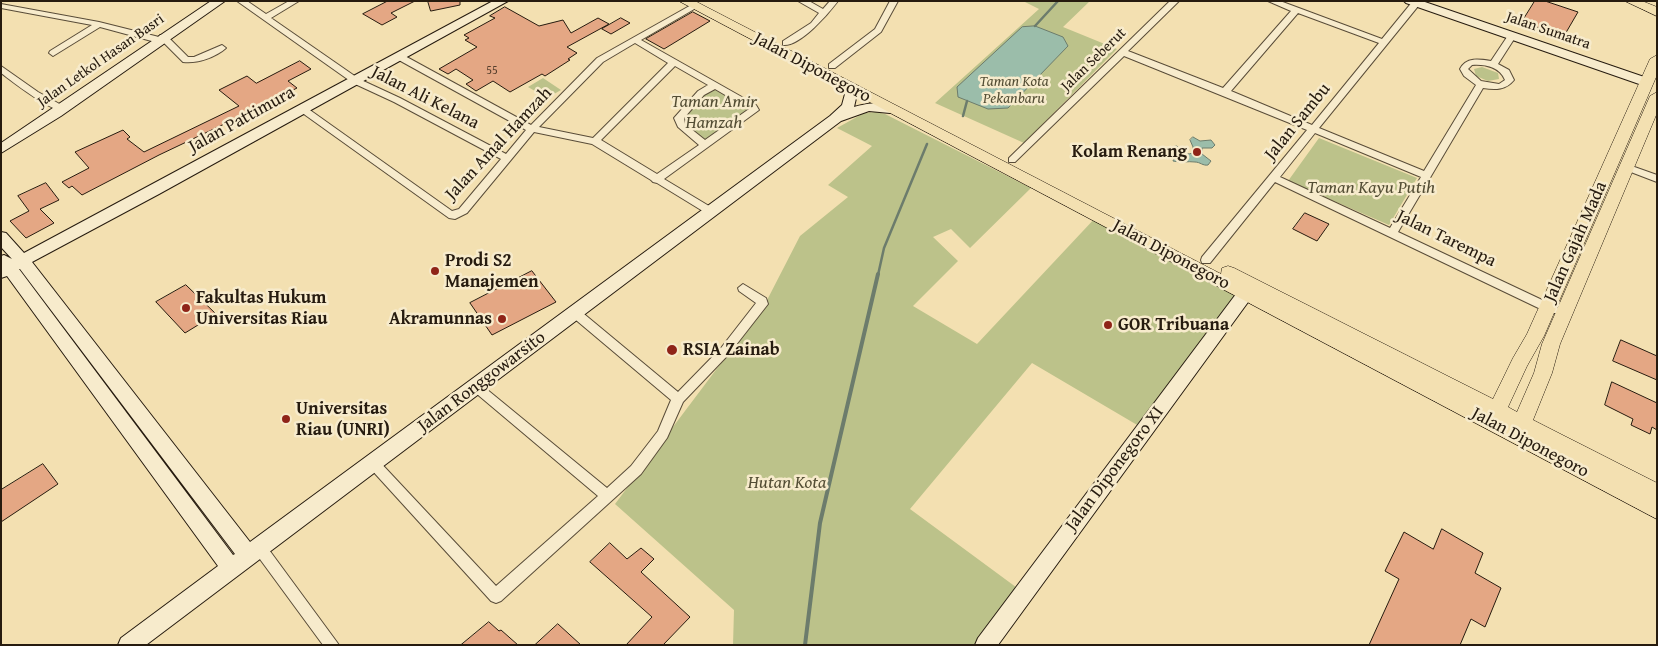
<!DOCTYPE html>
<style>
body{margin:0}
#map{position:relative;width:1658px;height:646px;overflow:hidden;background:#f3e0b1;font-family:"Gentium Book Plus",serif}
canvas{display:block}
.frame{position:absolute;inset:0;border:2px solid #261b0f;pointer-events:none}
</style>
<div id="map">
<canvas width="1658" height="646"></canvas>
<div class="frame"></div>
</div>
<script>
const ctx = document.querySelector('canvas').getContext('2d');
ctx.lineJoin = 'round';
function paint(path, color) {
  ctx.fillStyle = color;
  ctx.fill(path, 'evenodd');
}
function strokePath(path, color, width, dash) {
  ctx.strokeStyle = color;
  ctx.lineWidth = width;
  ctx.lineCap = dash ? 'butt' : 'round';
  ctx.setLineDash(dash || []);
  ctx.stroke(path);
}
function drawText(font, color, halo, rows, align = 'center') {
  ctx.font = font + ' "Gentium Book Plus",serif';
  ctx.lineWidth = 5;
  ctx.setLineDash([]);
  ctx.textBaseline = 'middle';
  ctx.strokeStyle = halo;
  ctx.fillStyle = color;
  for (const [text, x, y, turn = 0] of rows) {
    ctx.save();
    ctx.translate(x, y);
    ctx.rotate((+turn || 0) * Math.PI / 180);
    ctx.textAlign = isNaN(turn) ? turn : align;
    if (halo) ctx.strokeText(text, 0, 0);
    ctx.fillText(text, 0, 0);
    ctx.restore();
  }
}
paint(new Path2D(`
 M 1023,1 L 1090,1 L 1063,27 L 1117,49 L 1024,143 L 935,103 L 1039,9 Z
 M 1482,67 L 1498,73 L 1499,79 L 1488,81 L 1476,76 L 1474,69 Z
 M 543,78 L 561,90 L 547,98 L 528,87 Z
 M 713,86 L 753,107 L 705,145 L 679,118 Z
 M 876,112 L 885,114 L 1031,188 L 970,248 L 951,229 L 933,237 L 958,261 L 913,306 L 977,344 L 1097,216 L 1245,294 L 1144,429 L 1032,363 L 910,509 L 1024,593 L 988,645 L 733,645 L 734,610 L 615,504 L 764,306 L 800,236 L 848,197 L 828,185 L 872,146 L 837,128 L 864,113 Z
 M 1319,138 L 1417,178 L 1389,225 L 1288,181 Z`), '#bcc28a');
const water = new Path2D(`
 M 1035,26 L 1063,37 L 1068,46 L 1008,108 L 988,109 L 958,97 L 957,87 L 1022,27 Z
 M 1193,137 L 1200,141 L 1211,140 L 1215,145 L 1212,148 L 1202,148 L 1202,154 L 1211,161 L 1208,165 C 1203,166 1200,162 1195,162 C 1188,161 1181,163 1173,161 L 1175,155 L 1170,147 L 1177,146 C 1184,152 1182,156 1193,153 L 1193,147 L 1190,140 Z`);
paint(water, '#9bbdaa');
strokePath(water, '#6c7c6c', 1);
strokePath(new Path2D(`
 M 1035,26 L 1058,1
 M 963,116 L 967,101
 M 878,275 L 884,248 L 927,144`), '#6c7c6c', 2.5);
strokePath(new Path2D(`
 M 805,645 L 820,523 L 878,274`), '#6c7c6c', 4);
const building = new Path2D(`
 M 388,1 L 415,1 L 391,13 L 397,17 L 382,25 L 363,14 Z
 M 428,1 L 460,1 L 460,5 L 431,11 Z
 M 1535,1 L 1545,1 L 1578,12 L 1564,36 L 1522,22 Z
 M 505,7 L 539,26 L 563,20 L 571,33 L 598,18 L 609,24 L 567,47 L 577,53 L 568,59 L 570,60 L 545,76 L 542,74 L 510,92 L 493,81 L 476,91 L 466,84 L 473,80 L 456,69 L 448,74 L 439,69 L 477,47 L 465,40 L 469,38 L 464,35 L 495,18 L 490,16 Z
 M 693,12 L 710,21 L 664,49 L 646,39 Z
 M 621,18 L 630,23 L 611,34 L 602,29 Z
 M 300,61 L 311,69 L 288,81 L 297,88 L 260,107 L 159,155 L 82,195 L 72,186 L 69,188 L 62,182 L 89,168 L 75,152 L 123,130 L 130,137 L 127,139 L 144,152 L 239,106 L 219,90 L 247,76 L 256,83 Z
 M 46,183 L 59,200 L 40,209 L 54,223 L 26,238 L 10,221 L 29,211 L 18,196 Z
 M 1305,213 L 1329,224 L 1317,241 L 1293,229 Z
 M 532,271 L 556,302 L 492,335 L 470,303 Z
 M 186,285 L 216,314 L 185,333 L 156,302 Z
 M 1621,340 L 1657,356 L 1657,380 L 1613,361 Z
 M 1612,382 L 1657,403 L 1657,430 L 1652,427 L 1650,434 L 1631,425 L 1633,419 L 1605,405 Z
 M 43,464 L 58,484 L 1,522 L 1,490 Z
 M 1442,529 L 1483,553 L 1475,573 L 1501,588 L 1485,627 L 1471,619 L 1460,645 L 1369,645 L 1399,579 L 1385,571 L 1404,532 L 1433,549 Z
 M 610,543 L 627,559 L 641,548 L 654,559 L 641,572 L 690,617 L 663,645 L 626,645 L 652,617 L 590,562 Z
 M 489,622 L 499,631 L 501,630 L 518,645 L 461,645 Z
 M 558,624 L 581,645 L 535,645 Z`);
paint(building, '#e4a784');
strokePath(building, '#261b0f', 1);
const street = new Path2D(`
 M 237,1 L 247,1 L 266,14 L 289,1 L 299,1 L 271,18 L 359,79 L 400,98 L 506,154 L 526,130 L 397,59 L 397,55 L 403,55 L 531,125 L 597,58 L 693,4 L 696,4 L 696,8 L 641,40 L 756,105 L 759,110 L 664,179 L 714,209 L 715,211 L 714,213 L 706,213 L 657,183 L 653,182 L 651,180 L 592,144 L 534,132 L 467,213 L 455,219 L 449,218 L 301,112 L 301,108 L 307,108 L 452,211 L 459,209 L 501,159 L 394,102 L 353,83 ZM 635,43 L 668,63 L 593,138 L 539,127 L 603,62 ZM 675,66 L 708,85 L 698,91 L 674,118 L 678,127 L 699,145 L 657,174 L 601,140 ZM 715,89 L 749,109 L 705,140 L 685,124 L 684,118 L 704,95 Z
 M 798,1 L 809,1 L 823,9 L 830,1 L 838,1 C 829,13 800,47 783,45 L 783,41 L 811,23 L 819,13 Z
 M 890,1 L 898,1 L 881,32 L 835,68 L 829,68 L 829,64 L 875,29 Z
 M 1170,1 L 1179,1 L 1128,51 L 1223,88 L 1291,11 L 1268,1 L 1280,1 L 1382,39 L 1413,1 L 1419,1 L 1419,5 L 1319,128 L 1424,171 L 1476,85 L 1464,76 L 1460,69 C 1466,57 1479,59 1491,61 L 1509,34 L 1515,34 L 1516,36 L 1498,64 L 1509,70 L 1514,80 C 1506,90 1496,90 1483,88 L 1398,232 L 1557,307 L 1559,310 L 1557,313 L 1549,313 L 1275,182 L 1210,263 L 1202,263 L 1201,260 L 1202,257 L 1307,130 L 1124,56 L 1015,162 L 1009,162 L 1009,158 ZM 1298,13 L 1379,43 L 1312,125 L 1231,91 ZM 1472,65 C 1485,64 1500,67 1505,80 L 1499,84 L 1481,81 L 1468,69 ZM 1315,133 L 1421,177 L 1390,228 L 1280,177 Z
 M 1,4 L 99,22 L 159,37 L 160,35 L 166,35 L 188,57 L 194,57 L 222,45 L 226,48 C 216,57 197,64 183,62 L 162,41 L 159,43 L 100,27 L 53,56 L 49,53 L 50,51 L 92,25 L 1,8 Z
 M 1,66 L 38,92 L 65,107 L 65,111 C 52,113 13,82 1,73 Z
 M 1626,164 L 1657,175 L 1657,182 L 1623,169 L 1621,167 Z
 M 743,284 L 766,298 L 768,304 L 729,354 L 683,402 L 667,438 L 641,474 L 501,601 L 496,603 L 491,601 L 369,467 L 367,463 L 369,459 L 373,457 L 377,459 L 496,586 L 598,496 L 471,389 L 469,386 L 471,383 L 475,381 L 479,383 L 607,488 L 631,466 L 658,431 L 671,400 L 570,315 L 568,312 L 570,309 L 578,309 L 678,392 L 721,348 L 756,303 L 739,291 L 738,288 Z
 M 259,541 L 264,543 L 339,645 L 323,645 L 254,551 L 252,547 L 254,543 Z`);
const secondary = new Path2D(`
 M 211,1 L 225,1 L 61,116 L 1,153 L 1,143 Z
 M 493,1 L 508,1 L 159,194 L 32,262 L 250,542 L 830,116 L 842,105 L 845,94 L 839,86 L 840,83 L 850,83 L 857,94 L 854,107 C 865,104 888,99 897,109 L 890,113 L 869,111 L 841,121 L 146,645 L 118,645 L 121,638 L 218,566 L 7,276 L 1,278 L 1,256 L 4,255 L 12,259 L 1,247 L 1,232 L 6,233 L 24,253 ZM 19,269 L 20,269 L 235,554 L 233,555 Z
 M 1404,1 L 1422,1 L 1650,79 L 1652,82 L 1650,85 L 1642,85 L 1406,3 Z
 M 1245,288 L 1251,290 L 1253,294 L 1251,298 L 998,645 L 975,645 L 978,638 L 1239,290 Z`);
const primary = new Path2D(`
 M 679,1 L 695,1 L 1221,274 L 1222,268 L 1228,266 L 1234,268 L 1493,399 L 1513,358 L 1527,334 L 1650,59 L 1657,55 L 1657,75 L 1544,336 L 1527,366 L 1508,407 L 1517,412 L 1534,373 L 1542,344 L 1650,96 L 1657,92 L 1657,113 L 1560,344 L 1552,373 L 1533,420 L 1657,483 L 1657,519 Z
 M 1625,1 L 1642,1 L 1657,7 L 1657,16 Z`);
strokePath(street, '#594c38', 2);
strokePath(secondary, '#261b0f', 2);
strokePath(primary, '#261b0f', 1);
paint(street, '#f7ebcc');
paint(secondary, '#f7ebcc');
paint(primary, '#f3e0b1');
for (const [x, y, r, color] of [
 [1197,152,5,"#8f2418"],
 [435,271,5,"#8f2418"],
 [186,308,5,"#8f2418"],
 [502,319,5,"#8f2418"],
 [1108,325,5,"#8f2418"],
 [672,350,6,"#8f2418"],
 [286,419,5,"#8f2418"]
]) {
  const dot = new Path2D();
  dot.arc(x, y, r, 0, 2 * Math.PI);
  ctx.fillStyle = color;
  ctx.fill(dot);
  strokePath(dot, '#f7ebcc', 2);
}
drawText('12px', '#563e2c', null, [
 ["55",492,71]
]);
drawText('15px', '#261b0f', '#f7ebcc', [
 ["Jalan Sumatra",1548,31,19],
 ["Jalan Seberut",1094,60,-44],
 ["Jalan Letkol Hasan Basri",101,61,-35]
]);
drawText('italic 15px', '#534d34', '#f7ebcc', [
 ["Taman Kota",1014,82],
 ["Pekanbaru",1014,99]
]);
drawText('18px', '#261b0f', '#f7ebcc', [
 ["Jalan Diponegoro",812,68,28],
 ["Jalan Ali Kelana",425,98,27],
 ["Jalan Pattimura",242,120,-29],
 ["Jalan Sambu",1298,122,-51],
 ["Jalan Amal Hamzah",499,144,-47],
 ["Jalan Tarempa",1446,239,26],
 ["Jalan Gajah Mada",1576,242,-66],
 ["Jalan Diponegoro",1171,255,28],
 ["Jalan Ronggowarsito",482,382,-37],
 ["Jalan Diponegoro",1530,443,28],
 ["Jalan Diponegoro XI",1115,469,-53]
]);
drawText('italic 18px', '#534d34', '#f7ebcc', [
 ["Taman Amir",714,102],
 ["Hamzah",714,123],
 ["Taman Kayu Putih",1371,188],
 ["Hutan Kota",787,483]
]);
drawText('bold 18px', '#261b0f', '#f7ebcc', [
 ["Kolam Renang",1187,152,"right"],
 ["Prodi S2",445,261],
 ["Manajemen",445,282],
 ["Fakultas Hukum",196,298],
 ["Universitas Riau",196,319],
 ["Akramunnas",492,319,"right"],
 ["GOR Tribuana",1118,325],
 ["RSIA Zainab",683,350],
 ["Universitas",296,409],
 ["Riau (UNRI)",296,430]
], 'left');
</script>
